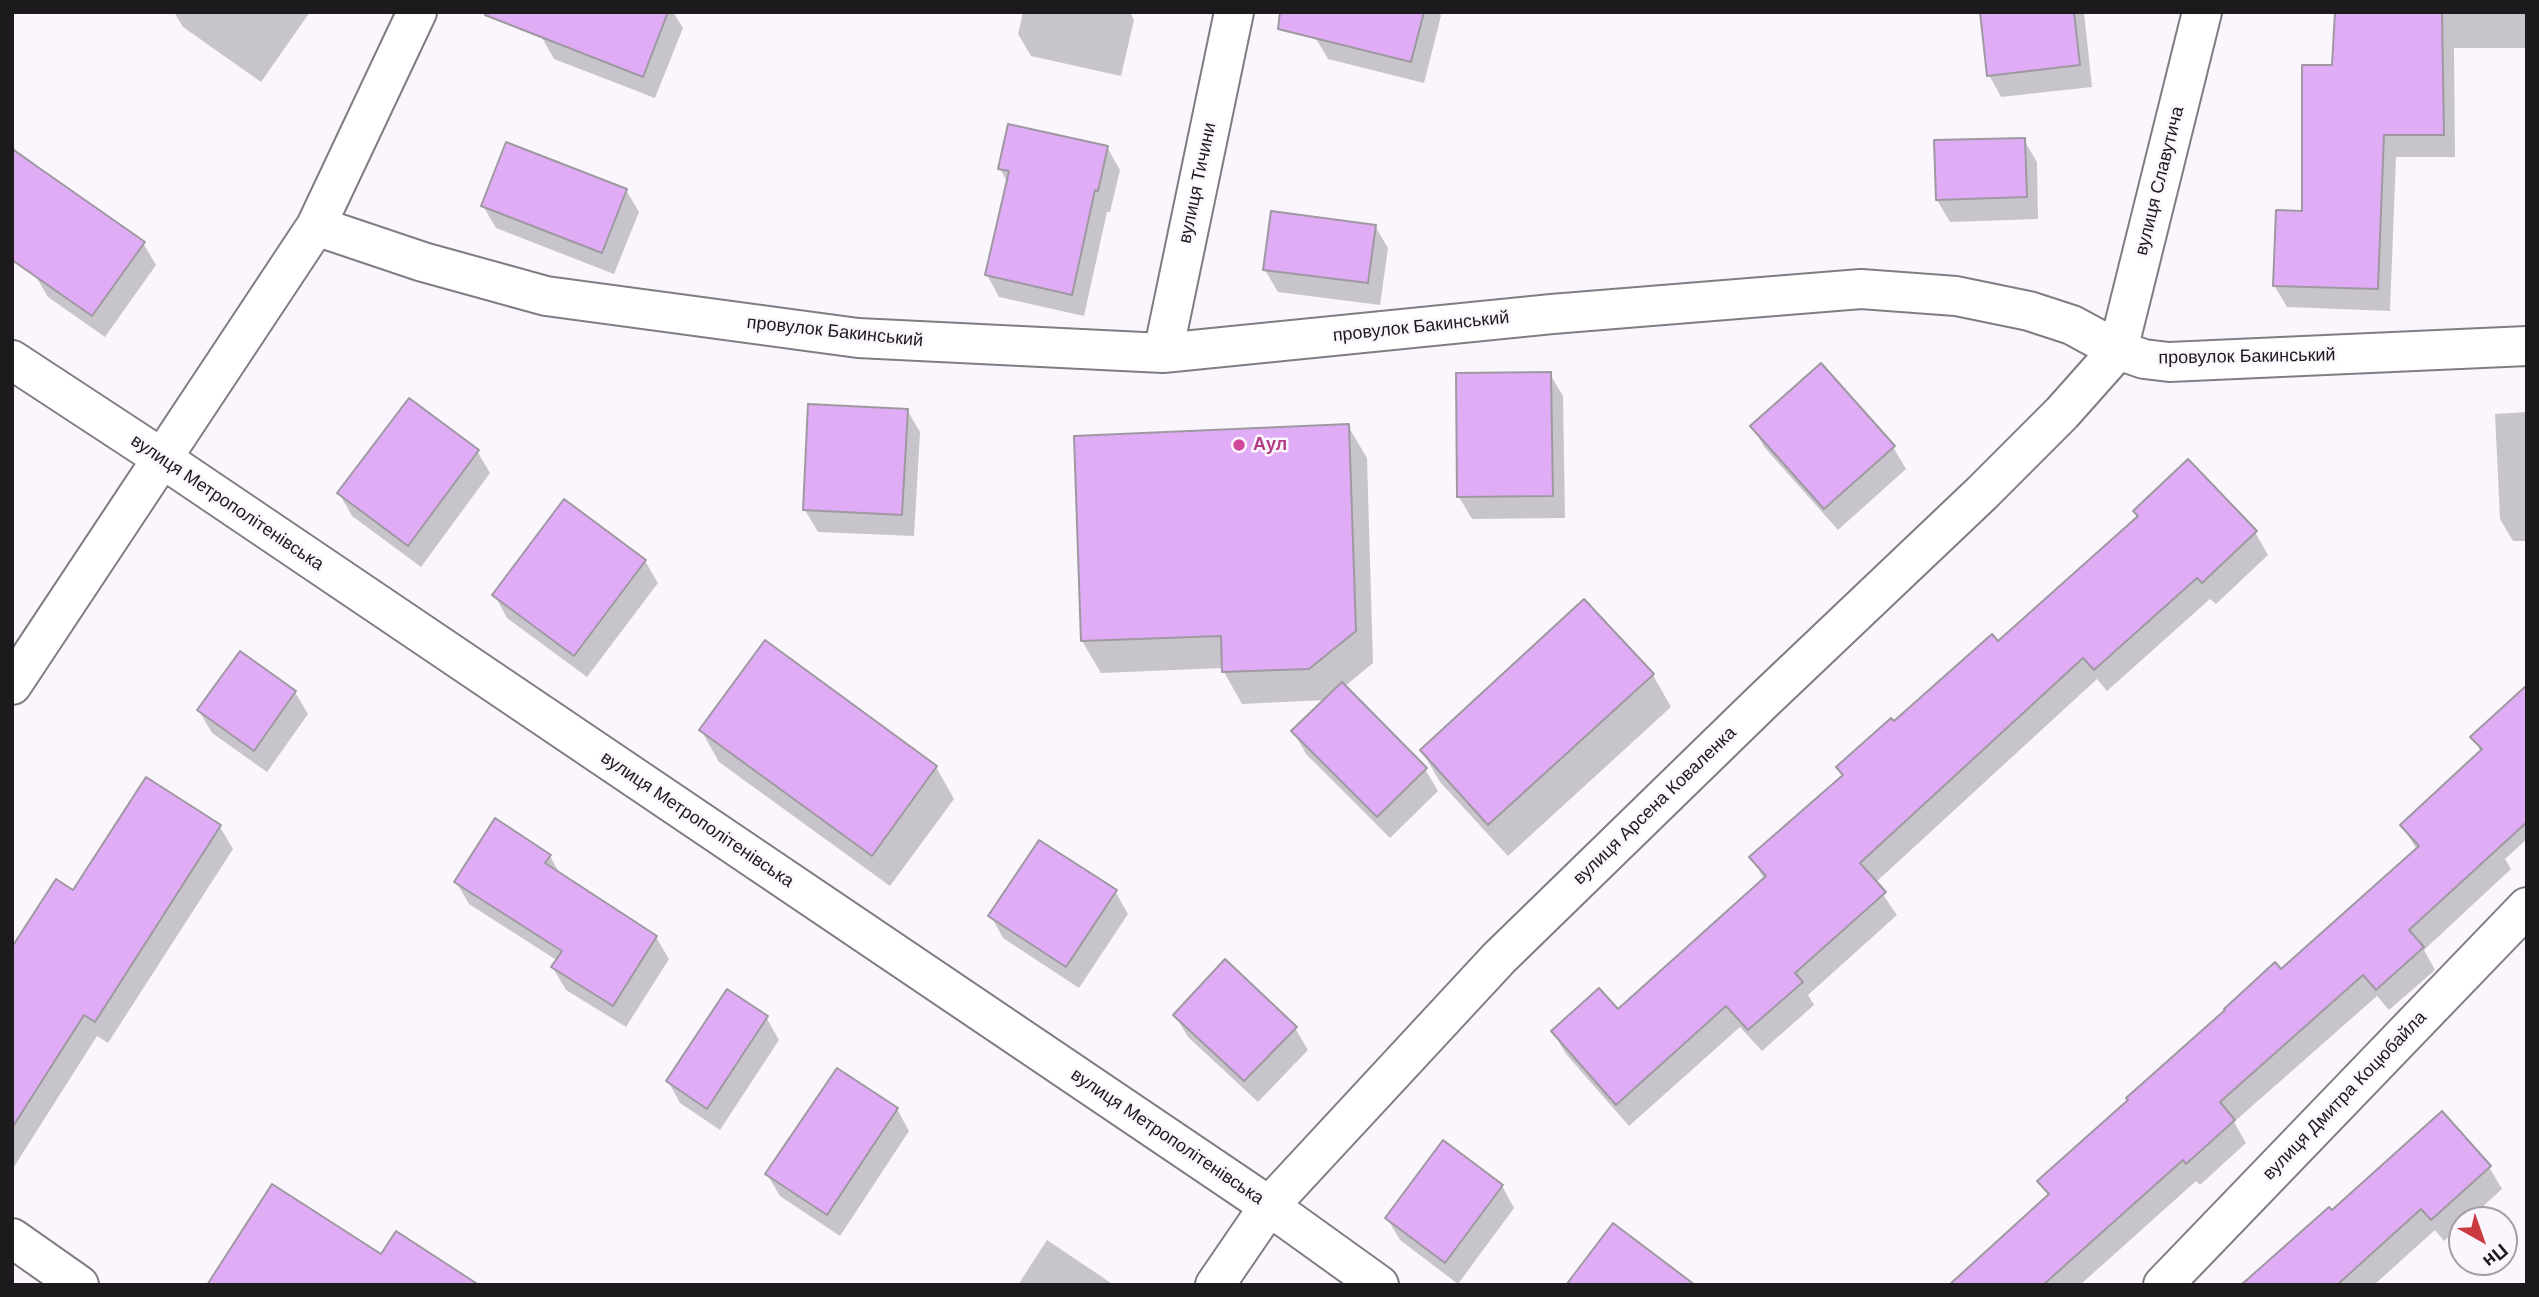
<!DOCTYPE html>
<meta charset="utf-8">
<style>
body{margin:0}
#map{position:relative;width:2539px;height:1297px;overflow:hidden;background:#fbf6fe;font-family:Helvetica,sans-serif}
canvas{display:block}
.frame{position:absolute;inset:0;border:14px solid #1c1a1d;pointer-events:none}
.north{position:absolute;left:2448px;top:1206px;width:70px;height:70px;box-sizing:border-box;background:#fbf6fe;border:2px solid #a29ea4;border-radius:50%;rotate:140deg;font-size:19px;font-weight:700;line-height:28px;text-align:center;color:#1c1a1d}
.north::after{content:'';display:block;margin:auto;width:24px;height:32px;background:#ca3b41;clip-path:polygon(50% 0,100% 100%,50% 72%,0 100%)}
</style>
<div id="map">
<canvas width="2539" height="1297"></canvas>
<div class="frame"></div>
<div class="north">Пн</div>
</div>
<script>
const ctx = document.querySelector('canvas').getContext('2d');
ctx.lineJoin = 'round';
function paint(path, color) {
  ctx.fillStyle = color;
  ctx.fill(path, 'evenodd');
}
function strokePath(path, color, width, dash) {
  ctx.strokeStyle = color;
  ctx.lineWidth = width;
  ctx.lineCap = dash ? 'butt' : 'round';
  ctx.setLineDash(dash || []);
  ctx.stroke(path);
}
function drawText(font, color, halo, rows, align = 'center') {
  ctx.font = font + ' Helvetica,sans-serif';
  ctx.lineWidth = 5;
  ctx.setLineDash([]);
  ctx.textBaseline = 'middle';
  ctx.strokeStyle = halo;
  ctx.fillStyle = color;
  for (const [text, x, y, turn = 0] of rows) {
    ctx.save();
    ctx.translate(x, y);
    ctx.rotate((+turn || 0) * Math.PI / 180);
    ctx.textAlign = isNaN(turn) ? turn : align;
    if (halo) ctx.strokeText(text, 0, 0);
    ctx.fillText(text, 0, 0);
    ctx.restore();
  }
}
paint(new Path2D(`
 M 174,12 L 310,12 L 261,82 L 183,27 Z
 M 550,12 L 673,12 L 683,28 L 655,98 L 554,59 L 541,36 Z
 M 1023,12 L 1130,12 L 1134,20 L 1121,76 L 1031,56 L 1018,34 Z
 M 1321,12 L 1439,12 L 1441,16 L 1424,83 L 1328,59 L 1315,37 Z
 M 1981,12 L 2084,12 L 2092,87 L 2001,97 L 1989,75 Z
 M 2337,12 L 2527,12 L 2527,48 L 2454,48 L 2455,157 L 2396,157 L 2390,311 L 2287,307 L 2274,285 L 2304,213 L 2334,66 Z
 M 2024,140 L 2037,162 L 2038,219 L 1950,222 L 1937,200 L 1935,142 Z
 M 12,147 L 34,163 L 38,169 L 143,243 L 156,265 L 105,337 L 48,297 L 35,275 L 12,259 Z
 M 1107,147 L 1120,170 L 1110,212 L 1107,212 L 1084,316 L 999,297 L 987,275 L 1008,183 L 1000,169 Z
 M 626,190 L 639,212 L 614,274 L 496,228 L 483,206 Z
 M 1375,226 L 1388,248 L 1380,305 L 1278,292 L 1265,270 Z
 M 1550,374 L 1563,396 L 1565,518 L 1472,519 L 1459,497 Z
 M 907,410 L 920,432 L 914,536 L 818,532 L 805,510 Z
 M 2527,412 L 2527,541 L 2513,541 L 2500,519 L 2495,414 Z
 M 1348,426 L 1367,458 L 1373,663 L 1344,687 L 1425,769 L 1438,791 L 1390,838 L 1306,754 L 1294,732 L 1325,700 L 1242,704 L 1224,672 L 1224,668 L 1101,673 L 1082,641 Z
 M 1752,426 L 1893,447 L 1906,469 L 1838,530 L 1765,448 Z
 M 477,451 L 490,473 L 421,567 L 352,516 L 339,493 Z
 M 2188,461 L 2255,532 L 2268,555 L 2216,604 L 2210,599 L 2107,691 L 2097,679 L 1875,883 L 1897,915 L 1808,995 L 1814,1005 L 1762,1051 L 1740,1027 L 1629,1126 L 1566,1054 L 1553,1032 L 1618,1012 L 1764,879 L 1752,858 L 1844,777 L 1839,768 L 1998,644 L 2139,518 L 2135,512 Z
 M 645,561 L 658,583 L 587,677 L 507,618 L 495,596 Z
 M 1584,601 L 1653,675 L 1671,707 L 1508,856 L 1440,782 L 1422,751 Z
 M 295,692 L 308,714 L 267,772 L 212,733 L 199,711 Z
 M 2527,718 L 2527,839 L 2505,859 L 2511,869 L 2424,950 L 2435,970 L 2389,1010 L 2377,996 L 2234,1122 L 2246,1143 L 2200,1185 L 2196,1181 L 2080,1285 L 1964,1285 L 2049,1197 L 2040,1181 L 2417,850 L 2402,825 L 2481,752 L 2473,737 Z
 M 701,730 L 936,767 L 954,799 L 890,886 L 719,762 Z
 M 146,779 L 220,827 L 233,849 L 108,1043 L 97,1036 L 12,1170 L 12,951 L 74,892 Z
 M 550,856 L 561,876 L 656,937 L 669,959 L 626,1027 L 566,990 L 553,968 L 558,961 L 469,904 L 456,882 Z
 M 1115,891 L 1128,914 L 1079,988 L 1003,938 L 991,916 Z
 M 1175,1015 L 1295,1028 L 1308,1050 L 1258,1102 L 1188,1037 Z
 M 766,1017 L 779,1040 L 720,1130 L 680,1103 L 668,1081 Z
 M 897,1109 L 909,1131 L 840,1236 L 780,1196 L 767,1174 Z
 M 2489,1167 L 2502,1189 L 2468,1220 L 2462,1220 L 2462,1225 L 2444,1241 L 2435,1230 L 2374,1285 L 2261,1285 L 2331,1212 Z
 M 1502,1186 L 1514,1208 L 1458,1284 L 1400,1240 L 1387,1218 Z
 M 1047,1240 L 1111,1283 L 1112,1285 L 1018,1285 Z`), '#0003');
const building = new Path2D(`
 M 485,12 L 668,12 L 643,77 L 485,15 Z
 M 1280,12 L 1424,12 L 1411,62 L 1278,29 Z
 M 1980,12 L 2074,12 L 2080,65 L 1987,76 Z
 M 2335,12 L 2442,12 L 2444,135 L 2384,135 L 2378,289 L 2273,286 L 2276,210 L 2302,211 L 2302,65 L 2332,65 Z
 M 1008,124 L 1108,146 L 1098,191 L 1095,190 L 1072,295 L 985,275 L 1009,171 L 998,169 Z
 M 2025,138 L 2027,197 L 1936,200 L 1934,140 Z
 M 506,142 L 627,189 L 602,253 L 481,206 Z
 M 12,149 L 145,242 L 92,316 L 12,260 Z
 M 1271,211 L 1376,225 L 1368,283 L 1263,270 Z
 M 1821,363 L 1895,446 L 1824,509 L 1750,426 Z
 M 1551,372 L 1553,496 L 1457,497 L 1456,373 Z
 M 409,398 L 479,450 L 408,546 L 337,493 Z
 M 808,404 L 908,409 L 902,515 L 803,510 Z
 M 1349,424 L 1356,631 L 1309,669 L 1222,672 L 1221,636 L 1081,641 L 1074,436 Z
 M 2188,459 L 2257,531 L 2202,583 L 2197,578 L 2094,670 L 2083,658 L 1860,863 L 1886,892 L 1795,973 L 1803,982 L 1748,1030 L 1726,1006 L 1616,1105 L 1551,1031 L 1599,988 L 1618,1009 L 1766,876 L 1749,857 L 1843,775 L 1836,767 L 1891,718 L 1894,721 L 1992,634 L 1998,641 L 2138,516 L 2133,511 Z
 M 564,499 L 646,560 L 574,656 L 492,595 Z
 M 1584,599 L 1654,674 L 1488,825 L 1420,750 Z
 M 765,640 L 937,766 L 872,856 L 699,730 Z
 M 240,651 L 296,691 L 254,751 L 197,710 Z
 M 1342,682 L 1427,768 L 1377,817 L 1291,731 Z
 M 2527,685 L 2527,822 L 2409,930 L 2424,947 L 2376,990 L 2363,975 L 2220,1102 L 2235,1120 L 2186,1164 L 2183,1160 L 2043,1285 L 1949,1285 L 2049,1194 L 2037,1181 L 2128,1100 L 2126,1098 L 2225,1010 L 2224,1009 L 2275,962 L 2281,969 L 2419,846 L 2400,825 L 2482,749 L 2470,737 Z
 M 146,777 L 221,825 L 95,1022 L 84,1015 L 12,1128 L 12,947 L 56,879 L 73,890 Z
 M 495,818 L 551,855 L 545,863 L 657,936 L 613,1006 L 551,967 L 562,951 L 454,882 Z
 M 1039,840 L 1117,890 L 1066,967 L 988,916 Z
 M 1225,959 L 1297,1027 L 1244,1081 L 1173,1015 Z
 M 727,989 L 768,1016 L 707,1109 L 666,1081 Z
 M 837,1068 L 898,1108 L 827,1215 L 765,1174 Z
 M 2442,1111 L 2491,1166 L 2431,1220 L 2421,1209 L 2337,1285 L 2241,1285 L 2329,1207 L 2332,1210 Z
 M 1443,1140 L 1503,1185 L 1445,1263 L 1385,1218 Z
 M 272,1184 L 381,1254 L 396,1231 L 479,1285 L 207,1285 Z
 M 1613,1223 L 1695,1285 L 1566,1285 Z`);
paint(building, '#e1acf6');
strokePath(building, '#9e99a0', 2);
const minor = new Path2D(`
 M 316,226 L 423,262 L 546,296 L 858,338 L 1163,353 L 1552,314 L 1861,289 L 1956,296 L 2029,311 L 2072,325 L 2118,350 L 2144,359 L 2169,362 L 2527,346
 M 1163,353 L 1234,12
 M 12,360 L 163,459 L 1269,1206 L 1379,1285
 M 12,685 L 316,226 L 417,12
 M 12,1238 L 79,1285
 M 1215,1285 L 1269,1206 L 1499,958 L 1762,702 L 1982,493 L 2062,413 L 2118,350 L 2202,12
 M 2163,1285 L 2527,907`);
strokePath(minor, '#817c83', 42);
strokePath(minor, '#fff', 38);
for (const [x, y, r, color] of [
 [1239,445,7,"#d1479c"]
]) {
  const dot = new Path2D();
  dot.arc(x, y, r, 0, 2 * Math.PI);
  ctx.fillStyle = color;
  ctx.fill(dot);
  strokePath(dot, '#fbf6fe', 2.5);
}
drawText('18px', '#1c1a1d', '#fbf6fe', [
 ["вулиця Славутича",2160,181,-76],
 ["вулиця Тичини",1198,183,-78],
 ["провулок Бакинський",1421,327,-6],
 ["провулок Бакинський",835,332,6],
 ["провулок Бакинський",2247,357,-1],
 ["вулиця Метрополітенівська",227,503,34],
 ["вулиця Арсена Коваленка",1655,806,-44],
 ["вулиця Метрополітенівська",697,820,34],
 ["вулиця Дмитра Коцюбайла",2345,1096,-46],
 ["вулиця Метрополітенівська",1167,1137,34]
]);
drawText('bold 18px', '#b23c85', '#fbf6fe', [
 ["Аул",1253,445]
], 'left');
</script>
